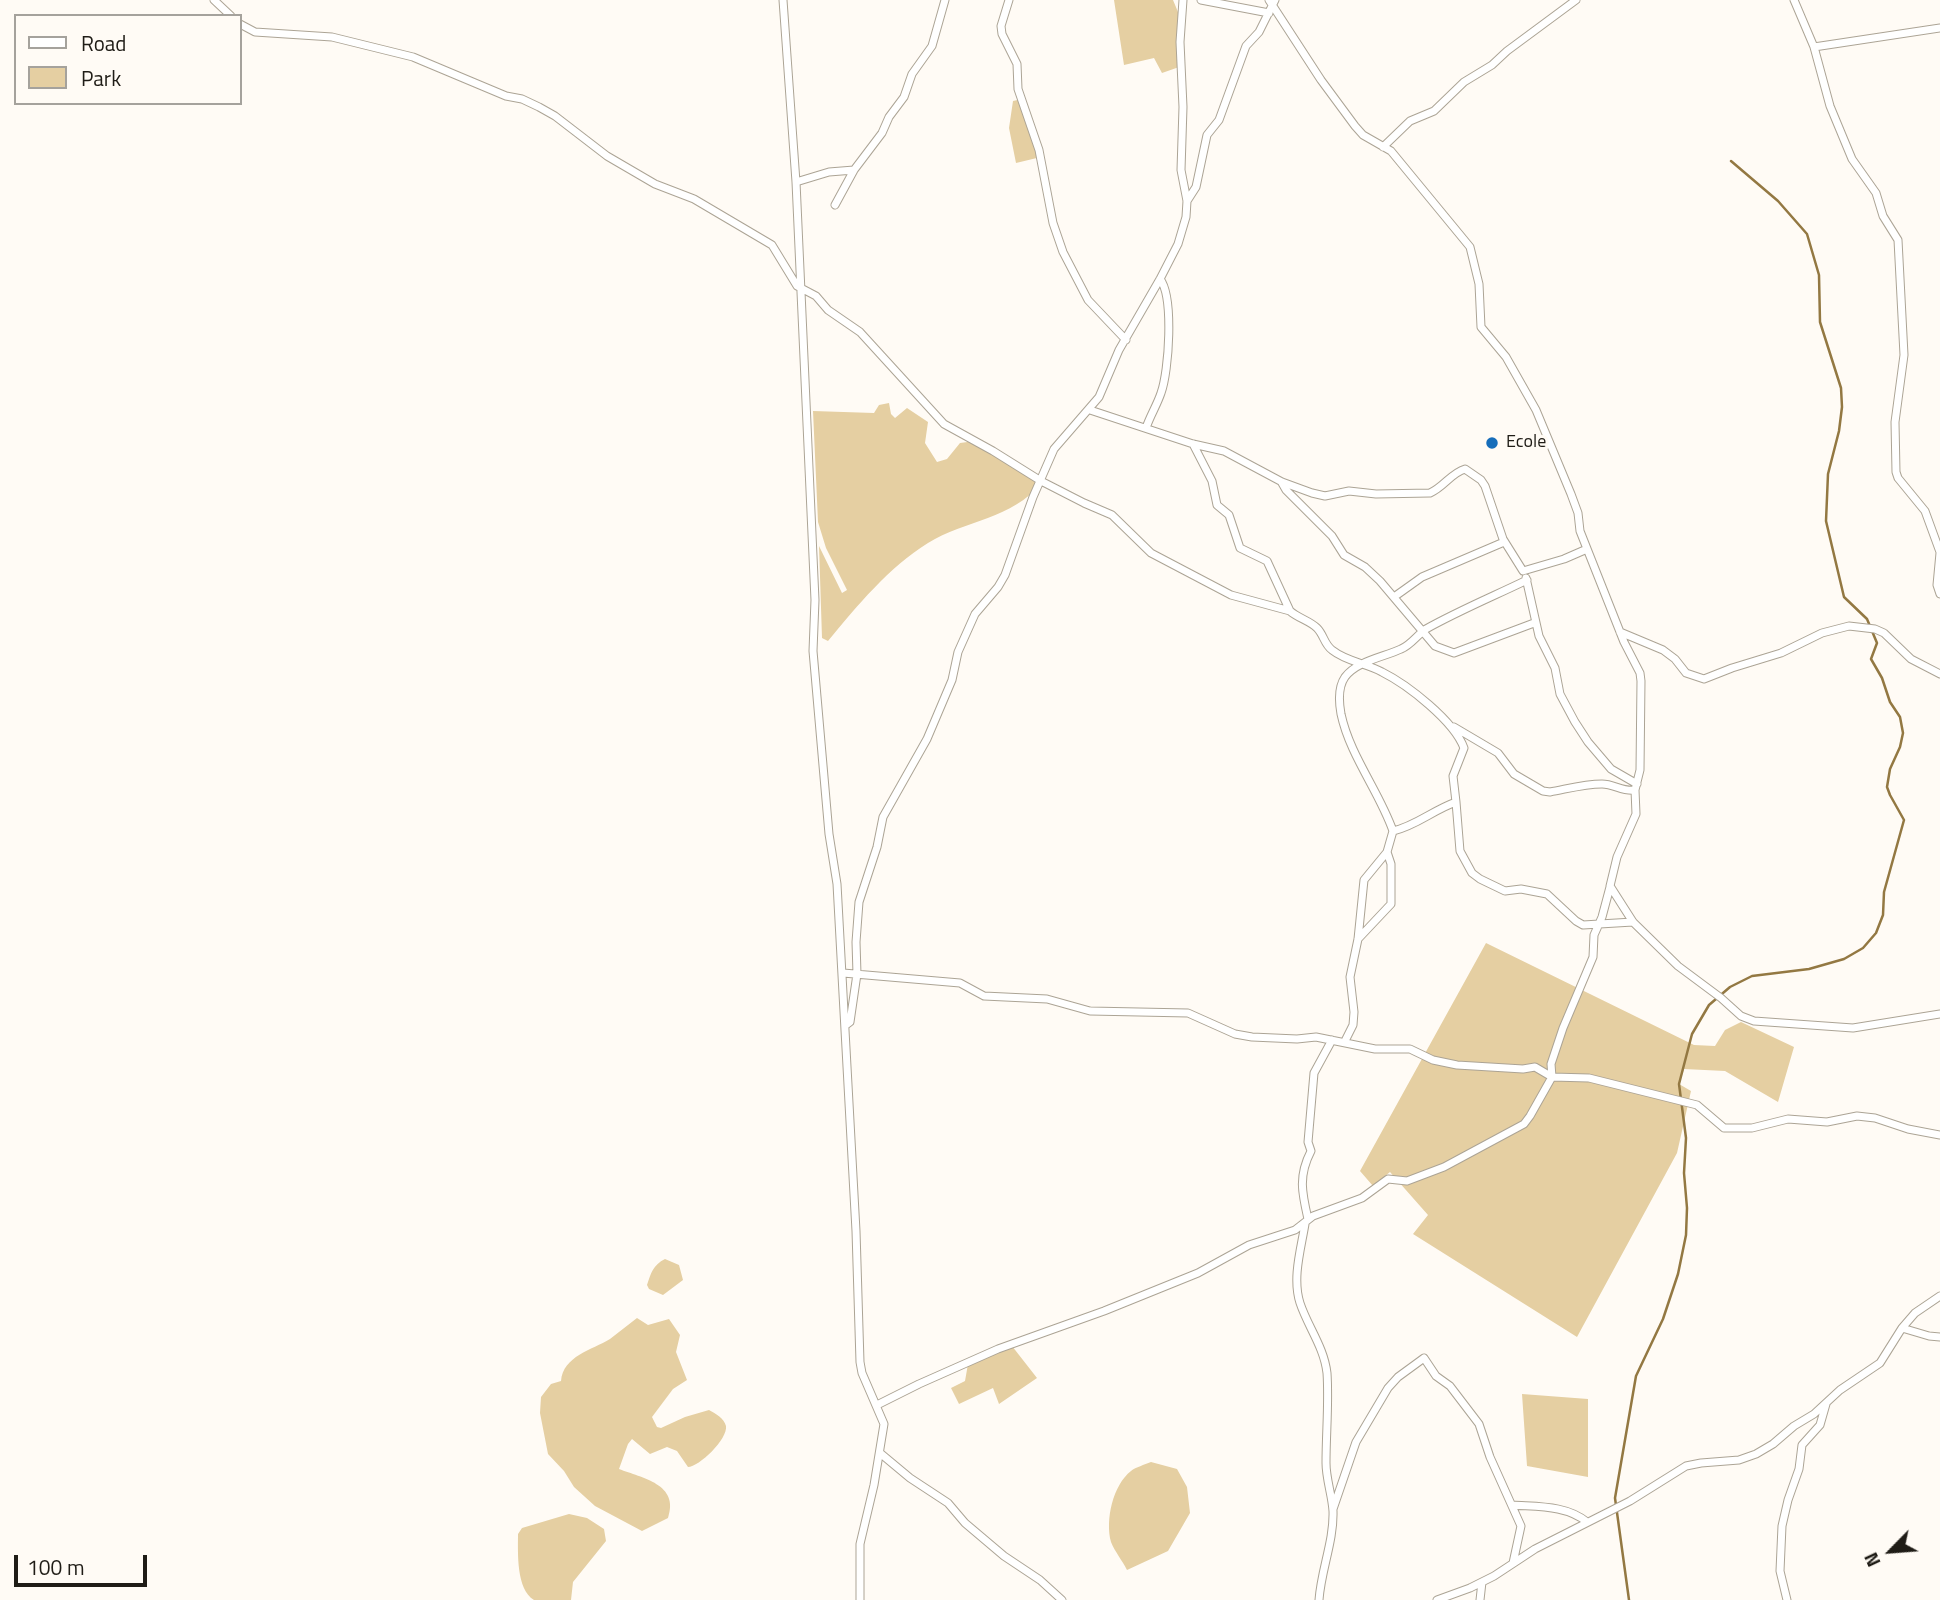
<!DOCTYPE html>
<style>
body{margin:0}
#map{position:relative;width:1940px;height:1600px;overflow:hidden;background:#fffbf5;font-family:"Titillium Web",sans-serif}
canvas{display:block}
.legend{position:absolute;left:14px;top:14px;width:228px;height:91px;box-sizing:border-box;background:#fffbf5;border:2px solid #a5a29c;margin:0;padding:9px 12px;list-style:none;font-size:21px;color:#1f1c16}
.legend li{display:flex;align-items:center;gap:14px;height:35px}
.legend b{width:35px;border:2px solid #a5a29c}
.north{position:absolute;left:1856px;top:1516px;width:70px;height:70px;-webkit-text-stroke:5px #fffbf5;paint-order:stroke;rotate:245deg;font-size:19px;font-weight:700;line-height:28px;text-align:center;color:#1f1c16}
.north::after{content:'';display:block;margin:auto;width:24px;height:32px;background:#1f1c16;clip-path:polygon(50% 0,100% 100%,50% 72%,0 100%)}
.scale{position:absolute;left:14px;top:1555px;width:133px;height:32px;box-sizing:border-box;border:4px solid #1f1c16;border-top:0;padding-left:9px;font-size:21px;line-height:24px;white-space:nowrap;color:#1f1c16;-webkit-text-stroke:5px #fffbf5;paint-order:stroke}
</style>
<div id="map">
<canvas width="1940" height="1600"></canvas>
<ul class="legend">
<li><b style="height:9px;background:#fff"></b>Road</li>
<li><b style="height:19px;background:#e5cfa2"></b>Park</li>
</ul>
<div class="north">N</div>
<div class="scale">100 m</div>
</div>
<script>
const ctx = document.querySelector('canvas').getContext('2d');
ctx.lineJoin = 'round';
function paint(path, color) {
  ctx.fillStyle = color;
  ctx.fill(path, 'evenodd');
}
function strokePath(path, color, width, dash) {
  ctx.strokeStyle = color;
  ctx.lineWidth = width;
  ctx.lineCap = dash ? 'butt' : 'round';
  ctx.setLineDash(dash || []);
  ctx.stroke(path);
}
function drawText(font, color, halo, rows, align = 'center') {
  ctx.font = font + ' "Titillium Web",sans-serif';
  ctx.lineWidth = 6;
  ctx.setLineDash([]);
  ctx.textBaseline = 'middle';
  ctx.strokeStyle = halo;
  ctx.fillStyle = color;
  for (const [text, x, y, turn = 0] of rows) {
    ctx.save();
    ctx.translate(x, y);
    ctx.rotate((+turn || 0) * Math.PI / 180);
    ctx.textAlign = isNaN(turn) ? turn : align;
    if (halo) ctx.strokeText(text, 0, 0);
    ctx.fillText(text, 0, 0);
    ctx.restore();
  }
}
paint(new Path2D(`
 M 1114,0 L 1173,0 L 1178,12 L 1182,66 L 1162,73 L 1154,58 L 1124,65 Z
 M 1022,99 L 1041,157 L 1016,163 L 1009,128 L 1013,101 Z
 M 889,403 L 891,414 L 895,418 L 907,408 L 928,422 L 925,443 L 937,462 L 947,459 L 960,443 L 975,441 L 1041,483 C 1013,519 965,520 928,543 C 889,567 857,606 828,641 L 822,638 L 819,546 L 842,593 L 847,590 L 826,548 L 818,522 L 813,411 L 874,413 L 879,405 Z
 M 1486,943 L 1694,1045 L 1715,1046 L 1725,1030 L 1741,1022 L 1794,1047 L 1778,1102 L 1725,1071 L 1684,1069 L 1679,1084 L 1691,1091 L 1677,1153 L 1577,1337 L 1413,1234 L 1428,1215 L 1390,1172 L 1373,1186 L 1360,1171 Z
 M 665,1259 L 679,1265 L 683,1280 L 663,1295 L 649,1289 L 647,1285 C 651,1273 653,1265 665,1259 Z
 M 637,1318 L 648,1325 L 669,1319 L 680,1335 L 676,1352 L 687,1380 L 673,1389 L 652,1417 L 657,1427 L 661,1428 L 685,1417 L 709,1410 C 716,1414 724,1418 726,1426 C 728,1439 699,1467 688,1467 L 677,1451 L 667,1447 L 650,1454 L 632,1439 L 628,1444 L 619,1469 C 642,1478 680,1484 668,1518 L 642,1531 L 595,1506 L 574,1487 L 564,1471 L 548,1454 L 540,1413 L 541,1397 L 551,1384 L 561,1381 C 563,1356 592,1350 610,1339 C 619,1332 628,1325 637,1318 Z
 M 1012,1346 L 1037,1378 L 999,1404 L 993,1388 L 959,1404 L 951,1388 L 965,1381 L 968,1364 Z
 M 1522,1394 L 1588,1399 L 1588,1477 L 1527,1466 Z
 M 1151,1462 L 1177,1469 L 1187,1487 L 1190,1513 L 1168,1551 L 1127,1570 C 1122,1560 1115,1552 1111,1542 C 1105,1520 1113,1485 1131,1471 C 1136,1467 1144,1465 1151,1462 Z
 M 569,1514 L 587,1518 L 604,1529 L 606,1541 L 573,1582 L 571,1600 L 534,1600 C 516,1589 518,1553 518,1534 L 522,1528 Z`), '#e5cfa2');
strokePath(new Path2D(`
 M 1629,1600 L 1615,1498 L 1636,1376 L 1663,1319 L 1678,1274 L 1686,1235 L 1687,1208 L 1684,1173 L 1686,1138 L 1679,1084 L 1692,1034 L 1709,1005 L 1730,987 L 1752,976 L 1809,969 L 1844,959 L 1863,948 L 1876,933 L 1883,915 L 1884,892 L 1904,820 L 1890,795 L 1887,787 L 1890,769 L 1900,747 L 1903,733 L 1900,717 L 1890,702 L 1882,678 L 1871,659 L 1877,643 L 1867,619 L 1844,597 L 1826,521 L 1828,474 L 1839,431 L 1842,407 L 1841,388 L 1820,322 L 1819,275 L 1807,234 L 1778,201 L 1731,161`), '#937842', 2.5);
const street = new Path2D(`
 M 214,0 L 231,16
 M 783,0 L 796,182 L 815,600 L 813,651 L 829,834 L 837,884 L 856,1231 L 860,1362 L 862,1373 L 884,1424 L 874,1485 L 860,1544 L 860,1600
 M 1009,0 L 1001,26 L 1002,34 L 1017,64 L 1018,89 L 1039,150 L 1053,223 L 1063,252 L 1088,300 L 1126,340
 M 1201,0 L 1269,13
 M 1269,0 L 1321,80 L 1355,126 L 1363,135 L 1391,151 L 1470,247 L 1479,284 L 1481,327 L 1506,357 L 1536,410 L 1571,494 L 1578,513 L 1580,531 L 1624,642 L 1640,673 L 1641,681 L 1640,770 L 1635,790 L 1636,814 L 1617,857 L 1610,886 L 1633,922 L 1678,966 L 1721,998 L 1741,1016 L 1754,1021 L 1853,1028 L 1940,1014
 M 1794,0 L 1814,47 L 1830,106 L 1852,159 L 1876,193 L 1883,216 L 1898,240 L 1904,355 L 1895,422 L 1896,472 L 1898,478 L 1925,511 L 1940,552
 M 240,24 L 255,32 L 332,37 L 413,57 L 506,96 L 522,99 L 539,107 L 555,116 L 607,156 L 655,184 L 694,199 L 772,245 L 797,286 L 816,296 L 828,310 L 860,332 L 944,424 L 993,451 L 1041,481 L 1084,503 L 1112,515 L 1151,553 L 1231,595 L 1290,611 C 1298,618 1310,621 1317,628 C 1324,635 1324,644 1332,650 C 1347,662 1366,663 1382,672 C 1408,685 1454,721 1464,748 L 1453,776 L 1456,802 C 1433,810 1416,826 1393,831 L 1387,852 L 1364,880 L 1358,939 L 1350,977 L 1354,1012 L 1353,1025 L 1345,1041
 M 1814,47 L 1940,28
 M 1383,147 L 1410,121 L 1434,111 L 1464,82 L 1492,65 L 1507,51 L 1576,0
 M 796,182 L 829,172 L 854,170
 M 1187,201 L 1196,187 L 1207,135 L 1219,120 L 1246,46 L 1259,32 L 1275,0
 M 835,205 L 854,170 L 882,133 L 889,117 L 904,97 L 912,74 L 932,46 L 945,0
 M 1090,410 L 1193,444 L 1224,451 L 1282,482 L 1312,493 L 1325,496 L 1349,491 L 1376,494 L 1430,493 C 1444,487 1451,473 1465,469 L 1481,480 L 1485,486 L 1503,539 L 1523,571 L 1564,559 L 1587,549
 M 1146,428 C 1150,416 1157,405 1161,393 C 1169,371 1174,297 1160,279
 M 1193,444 L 1212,481 L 1217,505 L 1229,515 L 1240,548 L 1267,561 L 1290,611
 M 1282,483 L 1286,490 L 1332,536 L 1344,555 L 1365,567 L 1380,581 L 1435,646 L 1454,653 L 1534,623
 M 1940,553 L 1937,585 L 1940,594
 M 1526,578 L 1539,636 L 1555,668 L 1560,694 L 1575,722 L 1588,742 L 1611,769 L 1637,784
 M 1394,597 L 1422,577 L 1504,542
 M 1620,632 L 1663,650 L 1675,659 L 1686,673 L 1704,679 L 1732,668 L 1781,653 L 1822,633 L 1849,626 L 1875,629 L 1884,633 L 1911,659 L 1940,674
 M 1454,727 L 1498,753 L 1514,774 L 1543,791 L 1550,792 C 1567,789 1584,784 1602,784 C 1614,784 1623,792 1635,790
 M 1456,802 L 1460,851 L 1472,873 L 1480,879 L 1505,891 L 1521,889 L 1547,894 L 1576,921 L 1583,925 L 1633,922
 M 1393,831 C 1379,791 1350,756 1341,714 C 1339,703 1338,687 1345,677 C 1357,661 1384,657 1401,649 C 1411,645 1417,635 1426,629 C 1458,611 1494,596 1527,580
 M 1358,939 L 1391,904 L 1391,864 L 1387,852
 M 843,973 L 960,983 L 984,996 L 1047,999 L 1090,1011 L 1188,1013 L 1235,1034 L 1252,1037 L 1297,1039 L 1316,1037 L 1375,1049 L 1410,1049 L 1433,1060 L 1457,1065 L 1523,1069 L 1535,1067 L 1552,1077 L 1589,1078 L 1697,1105 L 1724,1128 L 1752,1128 L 1788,1119 L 1827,1122 L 1857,1116 L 1875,1118 L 1908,1129 L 1940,1135
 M 846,1025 L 850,1022 L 857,974 L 856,942 L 859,902 L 877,847 L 883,817 L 927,739 L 952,680 L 958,652 L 975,614 L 998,587 L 1005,575 L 1033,497 L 1054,449 L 1099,397 L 1119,350 L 1160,279 L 1178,244 L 1186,217 L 1187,201 L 1181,170 L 1183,107 L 1180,42 L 1183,0
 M 1308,1219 C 1302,1193 1298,1176 1311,1151 L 1308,1142 L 1314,1073 L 1332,1040
 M 1305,1224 C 1301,1249 1292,1278 1300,1303 C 1308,1327 1324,1347 1327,1373 C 1329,1403 1326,1433 1326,1463 C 1326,1479 1332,1495 1333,1511 C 1334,1541 1321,1570 1319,1600
 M 1902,1328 L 1929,1336 L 1940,1337
 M 877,1405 L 919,1384 L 998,1349 L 1104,1311 L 1198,1273 L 1249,1245 L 1295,1230 L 1313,1216 L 1362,1198 L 1388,1179 L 1407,1181 L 1444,1167 L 1524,1124 L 1530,1116 L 1552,1077 L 1551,1064 L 1563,1028 L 1593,957 L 1594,935 L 1602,917 L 1610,887
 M 880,1453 L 910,1478 L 948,1503 L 965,1523 L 1004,1556 L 1040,1580 L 1062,1600
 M 1512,1505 C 1538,1507 1566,1505 1587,1522
 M 1333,1509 L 1356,1442 L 1388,1388 L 1398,1377 L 1424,1358 L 1436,1376 L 1450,1386 L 1479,1424 L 1490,1457 L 1521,1526 L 1513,1563
 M 1437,1600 L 1470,1588 L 1494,1576 L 1535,1549 L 1630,1501 L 1686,1466 L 1701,1463 L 1739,1460 L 1756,1454 L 1773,1444 L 1794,1426 L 1814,1414 L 1840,1390 L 1880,1363 L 1902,1328 L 1915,1313 L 1940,1296
 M 1480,1600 L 1482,1582
 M 1787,1600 L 1780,1571 L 1782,1526 L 1788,1500 L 1799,1469 L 1802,1445 L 1820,1425 L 1826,1404`);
strokePath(street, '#aca495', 9);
strokePath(street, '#fff', 7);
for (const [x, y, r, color] of [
 [1492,443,7,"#166dba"]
]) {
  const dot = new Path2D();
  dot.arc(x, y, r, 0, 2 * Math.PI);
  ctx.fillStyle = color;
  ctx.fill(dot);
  strokePath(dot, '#fffbf5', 2.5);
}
drawText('18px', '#1f1c16', '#fffbf5', [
 ["Ecole",1506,443]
], 'left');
</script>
